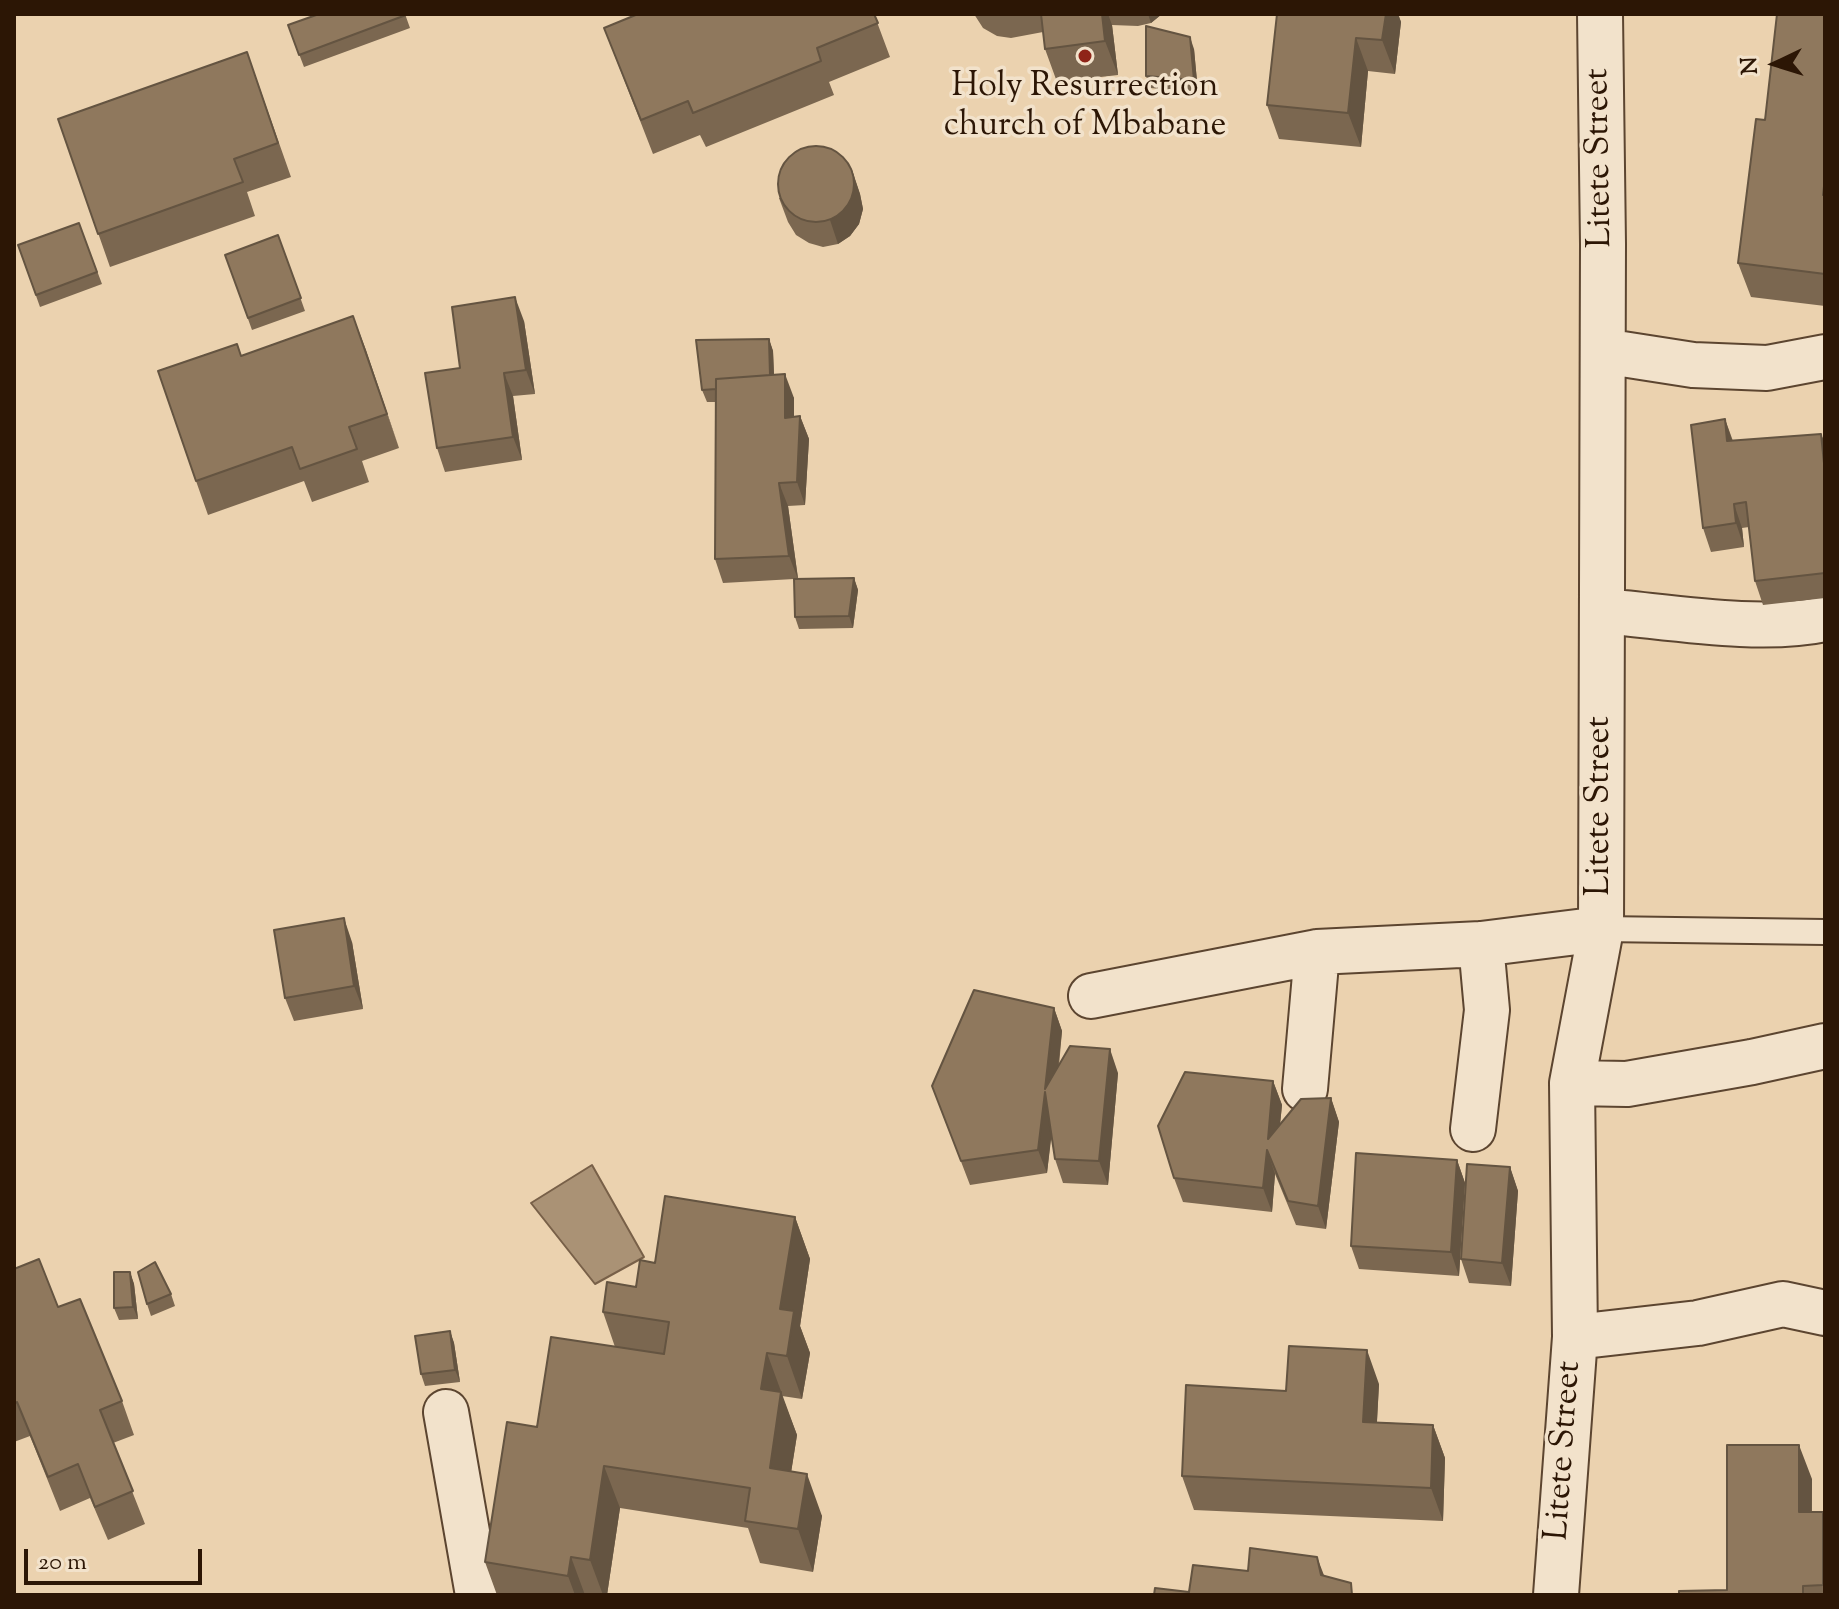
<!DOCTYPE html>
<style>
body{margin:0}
#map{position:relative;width:1839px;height:1609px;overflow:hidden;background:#ebd2af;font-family:"Sorts Mill Goudy",serif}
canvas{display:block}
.frame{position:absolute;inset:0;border:16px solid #2c1605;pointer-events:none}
.north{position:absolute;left:1735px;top:24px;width:80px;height:80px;-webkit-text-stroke:6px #f2e2cb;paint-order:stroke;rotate:266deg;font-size:22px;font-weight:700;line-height:32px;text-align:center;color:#2c1605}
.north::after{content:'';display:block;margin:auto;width:28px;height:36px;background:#2c1605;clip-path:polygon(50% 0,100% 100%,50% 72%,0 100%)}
.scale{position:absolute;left:24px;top:1549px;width:178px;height:36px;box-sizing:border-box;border:4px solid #2c1605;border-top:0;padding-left:10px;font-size:24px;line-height:28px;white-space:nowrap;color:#2c1605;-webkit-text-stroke:6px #f2e2cb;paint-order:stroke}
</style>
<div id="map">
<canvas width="1839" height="1609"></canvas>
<div class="frame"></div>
<div class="north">N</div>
<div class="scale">20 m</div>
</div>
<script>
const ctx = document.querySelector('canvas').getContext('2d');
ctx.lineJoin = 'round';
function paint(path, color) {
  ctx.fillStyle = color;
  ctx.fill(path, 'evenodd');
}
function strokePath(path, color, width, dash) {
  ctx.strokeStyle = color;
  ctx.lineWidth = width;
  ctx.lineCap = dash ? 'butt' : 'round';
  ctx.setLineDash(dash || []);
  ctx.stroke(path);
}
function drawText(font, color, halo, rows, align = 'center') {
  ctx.font = font + ' "Sorts Mill Goudy",serif';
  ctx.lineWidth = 7;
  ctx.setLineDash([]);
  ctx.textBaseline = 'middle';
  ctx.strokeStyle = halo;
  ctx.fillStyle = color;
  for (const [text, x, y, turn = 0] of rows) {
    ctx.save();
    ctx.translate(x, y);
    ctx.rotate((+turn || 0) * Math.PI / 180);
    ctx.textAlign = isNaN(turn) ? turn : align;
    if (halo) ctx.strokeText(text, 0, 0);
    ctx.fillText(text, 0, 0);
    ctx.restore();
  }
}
const water = new Path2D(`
 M 592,1165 L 644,1257 L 595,1284 L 531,1203 Z`);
paint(water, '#aa9275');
strokePath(water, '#786048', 2);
const service = new Path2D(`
 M 1601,929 L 1825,932`);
const minor = new Path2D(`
 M 1603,351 L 1693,365 L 1767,368 L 1825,357
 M 1603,611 C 1671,617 1760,633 1825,619
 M 1091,996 L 1317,952 L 1481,944 L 1601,929
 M 1572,1083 L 1627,1084 L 1752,1062 L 1825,1046
 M 1305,1089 L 1317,952
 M 1473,1129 L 1487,1010 L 1481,944
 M 1575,1337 L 1698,1323 L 1783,1304 L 1825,1313
 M 446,1412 L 478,1595
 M 1556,1595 L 1575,1337 L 1572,1083 L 1601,929 L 1603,244 L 1600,14`);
strokePath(service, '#5c4530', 28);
strokePath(minor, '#5c4530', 48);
strokePath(service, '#f2e2cb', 24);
strokePath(minor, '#f2e2cb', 44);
paint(new Path2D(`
 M 405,14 L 410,28 L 304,67 L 288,25 Z
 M 874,14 L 890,57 L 829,82 L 834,95 L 706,147 L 700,135 L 653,154 L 604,28 Z
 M 974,14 L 1162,14 L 1151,23 L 1138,26 L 1112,25 L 1118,75 L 1057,82 L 1045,49 L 1043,32 L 1011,38 L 997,36 L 983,28 Z
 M 1277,14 L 1398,14 L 1401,22 L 1395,74 L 1368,71 L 1361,147 L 1279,139 L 1267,105 Z
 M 1825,14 L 1825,306 L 1751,297 L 1738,263 L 1765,120 Z
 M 1194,49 L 1198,92 L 1150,88 L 1146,76 Z
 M 247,52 L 291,177 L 247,192 L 255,216 L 110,267 L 58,119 Z
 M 852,170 L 860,194 L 863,209 L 859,224 L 850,236 L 838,244 L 823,247 L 809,243 L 796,235 L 788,222 L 779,198 Z
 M 79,223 L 102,284 L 40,307 L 18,245 Z
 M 278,235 L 305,311 L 252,330 L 225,255 Z
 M 353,316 L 399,448 L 362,461 L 369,482 L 312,502 L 304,481 L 208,515 L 196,481 L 242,356 Z
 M 524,321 L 535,394 L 513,396 L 522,460 L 445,472 L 437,448 L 460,368 Z
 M 769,339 L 773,351 L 774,375 L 794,398 L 794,416 L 800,416 L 809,439 L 805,505 L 788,506 L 798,578 L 854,578 L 858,590 L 853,628 L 799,629 L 795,617 L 794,579 L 723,583 L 715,559 L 716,402 L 707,402 L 702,390 Z
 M 1725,419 L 1733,441 L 1821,434 L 1825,444 L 1825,598 L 1763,605 L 1755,581 L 1749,527 L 1742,528 L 1744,547 L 1711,552 L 1703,528 Z
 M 352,942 L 363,1009 L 294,1021 L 285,998 Z
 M 1054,1008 L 1062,1031 L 1059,1066 L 1118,1073 L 1108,1185 L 1063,1183 L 1055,1159 L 1051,1136 L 1047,1173 L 970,1185 L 932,1086 Z
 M 1273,1081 L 1282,1105 L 1280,1125 L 1331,1098 L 1339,1122 L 1326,1229 L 1296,1225 L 1275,1174 L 1272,1212 L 1183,1202 L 1174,1178 Z
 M 1457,1160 L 1465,1183 L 1459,1276 L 1359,1269 L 1351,1246 Z
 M 1510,1167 L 1518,1191 L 1511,1286 L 1469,1283 L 1461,1259 Z
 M 795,1217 L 810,1259 L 800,1326 L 810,1353 L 802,1399 L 782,1396 L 797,1435 L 791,1472 L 822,1516 L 813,1572 L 760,1563 L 748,1528 L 620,1508 L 607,1595 L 497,1595 L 485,1562 L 537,1427 L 615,1347 L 603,1312 L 636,1287 L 655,1263 Z
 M 14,1269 L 58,1307 L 122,1401 L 134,1435 L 113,1443 L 145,1524 L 108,1540 L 90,1498 L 60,1511 L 30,1436 L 14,1442 Z
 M 130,1272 L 134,1284 L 138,1319 L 119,1320 L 114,1308 Z
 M 171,1294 L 175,1306 L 151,1316 L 147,1304 Z
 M 450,1331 L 454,1343 L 460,1382 L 425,1386 L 421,1374 Z
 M 1379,1384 L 1377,1422 L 1433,1425 L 1445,1458 L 1443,1521 L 1194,1510 L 1182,1476 L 1286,1391 Z
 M 1812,1479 L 1812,1512 L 1823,1512 L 1825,1518 L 1825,1595 L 1679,1595 L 1727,1590 Z`), '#7b6750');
paint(new Path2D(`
 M 1102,14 L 1108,14 L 1112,25 L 1118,75 L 1105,41 Z
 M 1148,14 L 1162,14 L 1151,23 Z
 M 1386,14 L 1398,14 L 1401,22 L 1395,74 L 1382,40 Z
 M 1190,37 L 1194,49 L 1198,92 L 1194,80 Z
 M 1356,38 L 1368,71 L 1361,147 L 1348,113 Z
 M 852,170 L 860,194 L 863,209 L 859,224 L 850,236 L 838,244 L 830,220 Z
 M 515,297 L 524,321 L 535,394 L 526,370 Z
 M 353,316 L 366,350 L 399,448 L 387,414 Z
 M 769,339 L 773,351 L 775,399 L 770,387 Z
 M 504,373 L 513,396 L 522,460 L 513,437 Z
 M 785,374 L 794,398 L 794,441 L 785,418 Z
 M 800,416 L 809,439 L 805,505 L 797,482 Z
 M 1725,419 L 1733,443 L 1727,441 Z
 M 1821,434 L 1825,444 L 1825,473 Z
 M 779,483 L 788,506 L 798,579 L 789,556 Z
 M 1734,504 L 1742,528 L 1744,547 L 1736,523 Z
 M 854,578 L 858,590 L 853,628 L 849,616 Z
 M 344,918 L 352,942 L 363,1009 L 354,986 Z
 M 1054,1008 L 1062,1031 L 1053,1113 L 1045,1089 Z
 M 1110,1049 L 1118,1073 L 1108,1185 L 1099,1161 Z
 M 1273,1081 L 1282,1105 L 1276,1163 L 1268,1139 Z
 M 1045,1092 L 1054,1115 L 1047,1173 L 1038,1150 Z
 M 1331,1098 L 1339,1122 L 1326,1229 L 1318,1206 Z
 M 1267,1150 L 1275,1174 L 1272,1212 L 1263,1188 Z
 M 1457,1160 L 1465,1183 L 1459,1276 L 1451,1252 Z
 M 1510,1167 L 1518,1191 L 1511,1286 L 1502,1263 Z
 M 795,1217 L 810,1259 L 800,1326 L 810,1353 L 802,1399 L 787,1356 L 780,1309 Z
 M 130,1272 L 134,1284 L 138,1319 L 133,1307 Z
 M 450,1331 L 454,1343 L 460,1382 L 455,1370 Z
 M 1367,1350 L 1379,1384 L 1375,1455 L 1363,1422 Z
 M 767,1353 L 797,1435 L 785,1511 L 770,1468 L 761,1389 Z
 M 1433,1425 L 1445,1458 L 1443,1521 L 1431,1488 Z
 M 1799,1445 L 1812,1479 L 1811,1545 L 1799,1512 Z
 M 604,1466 L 620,1508 L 607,1595 L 603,1595 L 590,1560 Z
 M 807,1474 L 822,1516 L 813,1572 L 798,1529 Z
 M 1823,1512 L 1825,1518 L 1825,1591 L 1823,1585 Z
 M 571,1557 L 585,1595 L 575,1595 L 568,1576 Z
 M 1317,1557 L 1330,1591 L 1321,1575 Z`), '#645441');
const building = new Path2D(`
 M 319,14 L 405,14 L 406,15 L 299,55 L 288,25 Z
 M 638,14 L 874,14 L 878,23 L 817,48 L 821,61 L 693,113 L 688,101 L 641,120 L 604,28 Z
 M 1041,14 L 1102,14 L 1105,41 L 1045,49 Z
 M 1277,14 L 1386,14 L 1382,40 L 1356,38 L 1348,113 L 1267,105 Z
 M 1777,14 L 1825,14 L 1825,178 L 1823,195 L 1825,195 L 1825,274 L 1738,263 L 1756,119 L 1765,120 Z
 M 1146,26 L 1190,37 L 1194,80 L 1146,76 Z
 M 247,52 L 278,143 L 234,159 L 243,182 L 98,234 L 58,119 Z
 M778 184a38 38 0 1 1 76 0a38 38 0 1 1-76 0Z
 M 79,223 L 97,272 L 36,295 L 18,245 Z
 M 278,235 L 301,298 L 248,318 L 225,255 Z
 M 515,297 L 526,370 L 504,373 L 513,437 L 437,448 L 425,373 L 460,368 L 452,307 Z
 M 353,316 L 387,414 L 349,427 L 357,449 L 300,469 L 292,447 L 196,481 L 158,371 L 237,344 L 241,356 Z
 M 769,339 L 770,375 L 716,379 L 716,389 L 702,390 L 696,340 Z
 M 785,374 L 785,418 L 800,416 L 797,482 L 779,483 L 789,556 L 715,559 L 716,379 Z
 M 1725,419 L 1727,441 L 1821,434 L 1825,473 L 1825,573 L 1755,581 L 1746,502 L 1734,504 L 1736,523 L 1703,528 L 1691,425 Z
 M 854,578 L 849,616 L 795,617 L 794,579 Z
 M 344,918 L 354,986 L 285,998 L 274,930 Z
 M 974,990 L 1054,1008 L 1045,1089 L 1070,1046 L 1110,1049 L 1099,1161 L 1055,1159 L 1045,1092 L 1038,1150 L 961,1161 L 932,1086 Z
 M 1185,1072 L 1273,1081 L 1268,1139 L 1301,1099 L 1331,1098 L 1318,1206 L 1288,1201 L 1267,1150 L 1263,1188 L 1174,1178 L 1158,1126 Z
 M 1356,1153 L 1457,1160 L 1451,1252 L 1351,1246 Z
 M 1467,1164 L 1510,1167 L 1502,1263 L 1461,1259 Z
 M 665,1196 L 795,1217 L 780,1309 L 794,1311 L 787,1356 L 767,1353 L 761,1389 L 781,1392 L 770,1468 L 807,1474 L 798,1529 L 745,1521 L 750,1488 L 604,1466 L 590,1560 L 571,1557 L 568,1576 L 485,1562 L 507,1422 L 537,1427 L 551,1337 L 664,1354 L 669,1322 L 603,1312 L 607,1282 L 636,1287 L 640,1260 L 655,1263 Z
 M 39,1259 L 58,1307 L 80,1299 L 122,1401 L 100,1410 L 133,1491 L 95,1507 L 78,1464 L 48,1477 L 17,1402 L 14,1404 L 14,1269 Z
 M 155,1262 L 171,1294 L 147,1304 L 138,1272 Z
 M 114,1272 L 130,1272 L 133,1307 L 114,1308 Z
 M 450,1331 L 455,1370 L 421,1374 L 415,1336 Z
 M 1289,1346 L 1367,1350 L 1363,1422 L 1433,1425 L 1431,1488 L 1182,1476 L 1186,1385 L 1286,1391 Z
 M 1727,1445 L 1799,1445 L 1799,1512 L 1823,1512 L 1823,1585 L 1803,1586 L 1803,1595 L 1679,1595 L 1679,1591 L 1727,1590 Z
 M 1250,1548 L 1317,1557 L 1321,1575 L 1351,1583 L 1352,1595 L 1154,1595 L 1155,1588 L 1189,1592 L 1193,1565 L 1248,1571 Z`);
paint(building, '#8f785d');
strokePath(building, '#645441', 2);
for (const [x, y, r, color] of [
 [1085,56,8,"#8f2418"]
]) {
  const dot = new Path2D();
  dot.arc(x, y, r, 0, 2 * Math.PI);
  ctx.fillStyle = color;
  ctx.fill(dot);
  strokePath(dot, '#f2e2cb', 3);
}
drawText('34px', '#2c1605', '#f2e2cb', [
 ["Holy Resurrection",1085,89],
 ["church of Mbabane",1085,128]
]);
drawText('34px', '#2c1605', '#f2e2cb', [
 ["Litete Street",1602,158,-91],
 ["Litete Street",1602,806,-90],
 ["Litete Street",1566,1451,-86]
]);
</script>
